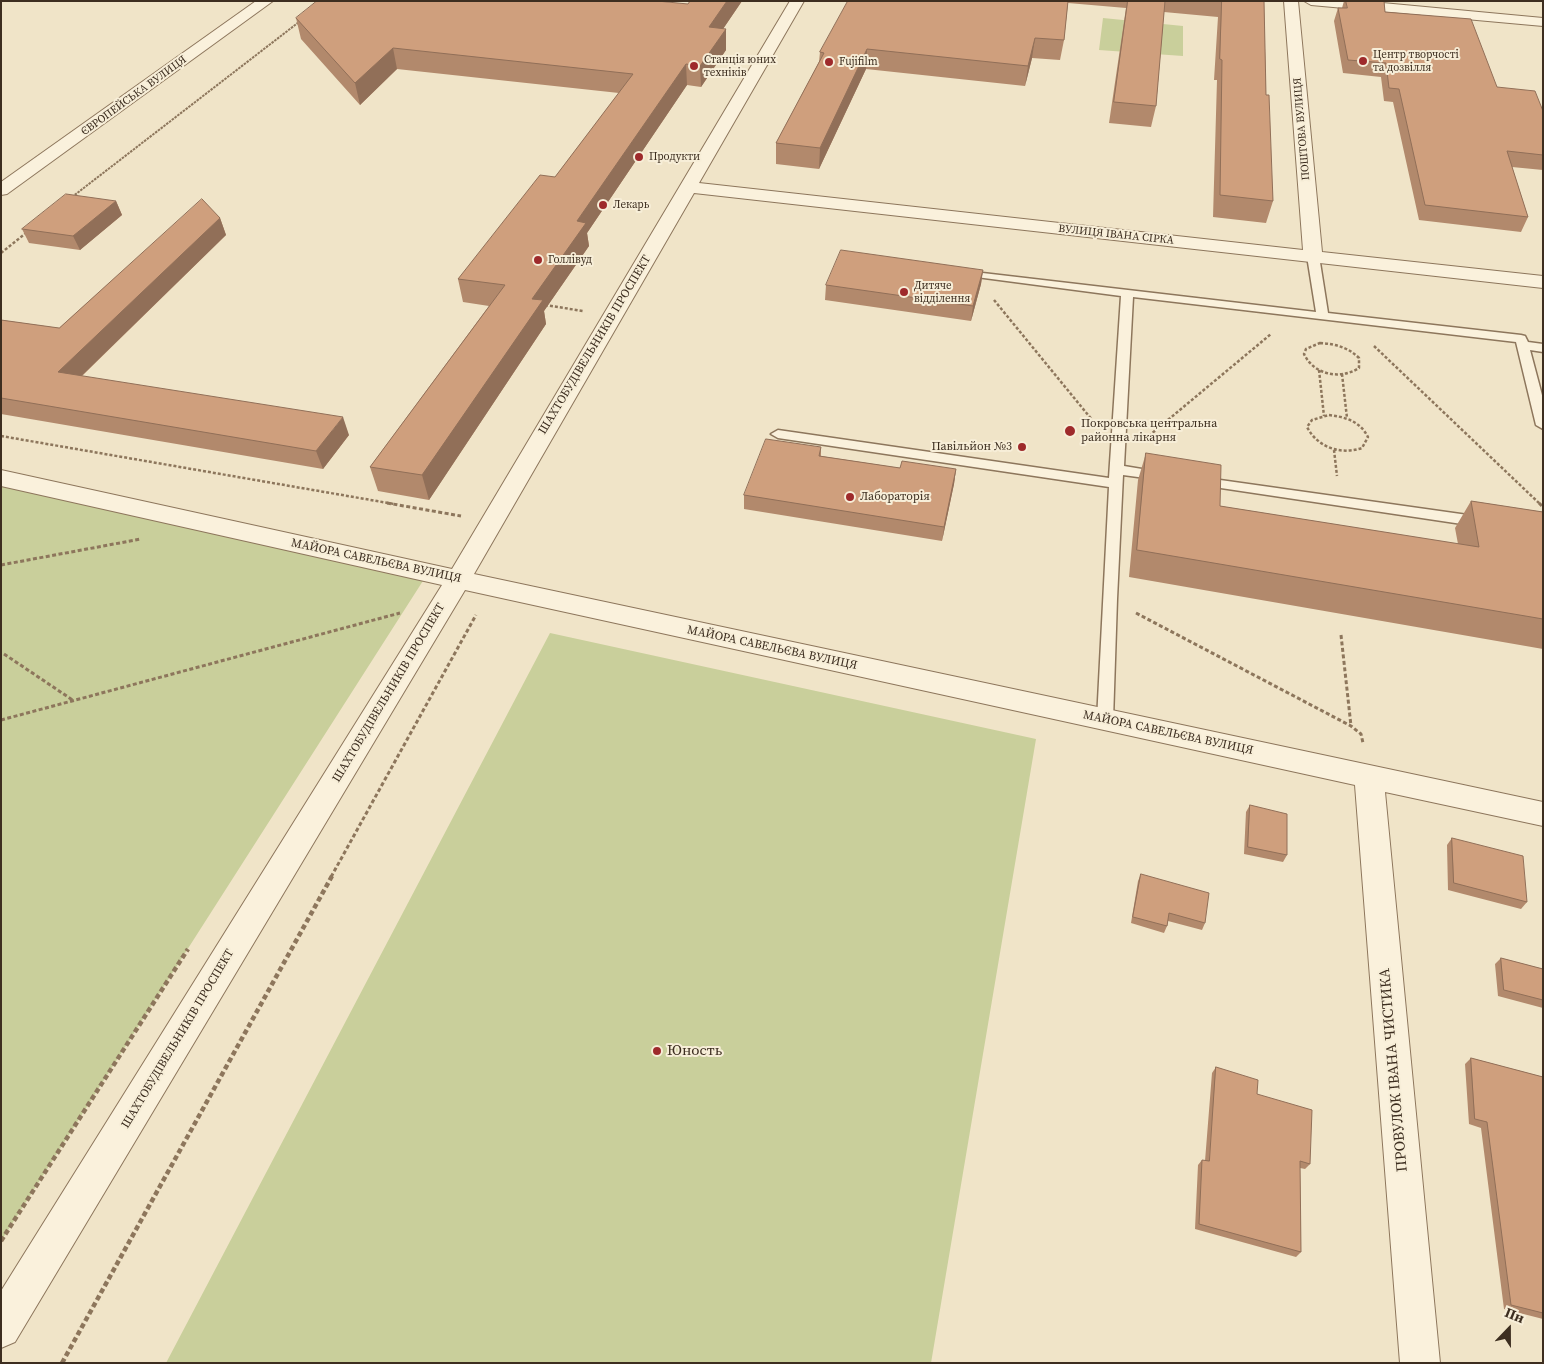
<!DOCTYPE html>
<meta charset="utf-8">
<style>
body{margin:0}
#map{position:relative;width:1544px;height:1364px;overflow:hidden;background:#f0e4c8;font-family:"Source Serif 4",serif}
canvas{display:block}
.frame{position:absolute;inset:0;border:2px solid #3d2e20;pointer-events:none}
.north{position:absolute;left:1484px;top:1304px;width:50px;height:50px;-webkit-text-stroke:4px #f7eed8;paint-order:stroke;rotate:22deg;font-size:14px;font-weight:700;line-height:20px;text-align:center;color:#3d2e20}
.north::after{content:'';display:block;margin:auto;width:18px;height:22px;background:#3d2e20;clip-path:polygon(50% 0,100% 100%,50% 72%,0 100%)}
</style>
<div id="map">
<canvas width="1544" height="1364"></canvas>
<div class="frame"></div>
<div class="north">Пн</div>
</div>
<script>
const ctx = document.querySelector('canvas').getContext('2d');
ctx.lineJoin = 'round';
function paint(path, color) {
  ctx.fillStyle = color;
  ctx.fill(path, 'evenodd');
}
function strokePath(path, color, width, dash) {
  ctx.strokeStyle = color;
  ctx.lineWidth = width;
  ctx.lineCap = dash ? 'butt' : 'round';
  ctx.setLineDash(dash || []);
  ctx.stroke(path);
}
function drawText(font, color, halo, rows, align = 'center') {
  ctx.font = font + ' "Source Serif 4",serif';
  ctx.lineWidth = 4;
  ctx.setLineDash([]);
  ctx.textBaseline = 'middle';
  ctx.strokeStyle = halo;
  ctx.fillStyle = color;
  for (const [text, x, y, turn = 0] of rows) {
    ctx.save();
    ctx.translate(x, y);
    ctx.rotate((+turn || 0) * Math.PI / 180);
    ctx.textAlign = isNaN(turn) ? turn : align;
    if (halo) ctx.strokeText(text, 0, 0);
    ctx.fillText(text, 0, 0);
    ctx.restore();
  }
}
paint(new Path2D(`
 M 1103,18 L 1183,26 L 1183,56 L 1099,50 Z
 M 1,480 L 428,573 L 1,1241 Z
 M 550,633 L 1036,739 L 931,1363 L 166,1363 Z`), '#c9cf9b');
const service = new Path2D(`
 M 1313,253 L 1319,256 L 1328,313 L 1521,335 L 1525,336 L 1528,342 L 1543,344 L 1543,352 L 1530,350 L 1543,399 L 1543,429 L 1536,425 L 1516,342 L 1133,297 L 1124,466 L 1160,472 L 1165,473 L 1167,476 L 1165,479 L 1160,480 L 1123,475 L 1117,599 L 1113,720 L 1111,725 L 1105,726 L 1099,725 L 1097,720 L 1109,487 L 778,438 L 771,434 L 778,430 L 1109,478 L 1121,296 L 961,275 L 957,274 L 955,272 L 957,270 L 1316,312 L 1307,256 Z
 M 1199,477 L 1482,517 L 1487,519 L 1489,522 L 1487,525 L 1482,527 L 1194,484 L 1192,481 L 1194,478 Z`);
const minor = new Path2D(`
 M 790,1 L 804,1 L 699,183 L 1303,250 L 1284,1 L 1298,1 L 1322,252 L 1543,276 L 1543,288 L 694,193 L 474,574 L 1543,802 L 1543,826 L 1385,792 L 1440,1363 L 1400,1363 L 1355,785 L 465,590 L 15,1342 L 1,1348 L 1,1291 L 442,585 L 1,486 L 1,470 L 452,569 Z
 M 1304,1 L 1361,1 L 1543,18 L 1543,26 L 1311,5 Z`);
const tertiary = new Path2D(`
 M 256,1 L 273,1 L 7,194 L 1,195 L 1,182 Z`);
strokePath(service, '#8d765c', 3);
strokePath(minor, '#8d765c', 2);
strokePath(tertiary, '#8d765c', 2);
strokePath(new Path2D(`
 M 72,197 L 299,22`), '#8d765c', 2, [2.5, 1]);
strokePath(new Path2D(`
 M 1,253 L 26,233
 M 994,300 L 1093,421
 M 545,305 L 583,311
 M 1320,343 C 1335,344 1348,347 1359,358 L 1359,368 C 1340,380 1314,375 1304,354 L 1306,349 Z
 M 1374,346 L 1540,504
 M 1319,370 L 1324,416
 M 1342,374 L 1347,418
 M 1329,415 C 1345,417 1360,421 1368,437 L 1362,448 C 1341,455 1318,448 1307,427 L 1312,420 Z
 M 1,436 L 394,504
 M 1145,439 L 1271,334
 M 1334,450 L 1337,476`), '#8d765c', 2.5, [3, 2]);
strokePath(new Path2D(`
 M 387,503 L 461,516
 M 1539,503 L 1543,507
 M 1,565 L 141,539
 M 1136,613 L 1351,726 L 1361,734 L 1363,743
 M 1341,635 L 1351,726
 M 4,654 L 74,701
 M 1,720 L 400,613
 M 331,877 L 476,615`), '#8d765c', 3, [4, 2.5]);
strokePath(new Path2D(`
 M 1,1241 L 188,949
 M 62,1363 L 332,876`), '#8d765c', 4.5, [5, 3]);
paint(service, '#faf1dc');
paint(minor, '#faf1dc');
paint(tertiary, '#faf1dc');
paint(new Path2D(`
 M 690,1 L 742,1 L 723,29 L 726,29 L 726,50 L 701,87 L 687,85 L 587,233 L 589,246 L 544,311 L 546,324 L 429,500 L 378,491 L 370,467 L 489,306 L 463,302 L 458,279 L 555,177 L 619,93 L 397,69 L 360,105 L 301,39 L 296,18 L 688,4 Z
 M 848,1 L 1264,1 L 1266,95 L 1273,201 L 1266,223 L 1213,217 L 1217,80 L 1214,80 L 1218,17 L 1164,12 L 1156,106 L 1151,127 L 1109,123 L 1126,8 L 1068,3 L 1064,40 L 1060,60 L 1032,58 L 1025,86 L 866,69 L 819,169 L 776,164 L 776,143 L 819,62 L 820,52 Z
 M 1344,1 L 1384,1 L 1385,12 L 1497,87 L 1543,111 L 1543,170 L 1512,167 L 1528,217 L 1521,232 L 1419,220 L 1393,102 L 1384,101 L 1381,77 L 1343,73 L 1334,21 L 1338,8 L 1342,8 Z
 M 116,201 L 122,215 L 80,250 L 29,243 L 22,229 Z
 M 220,218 L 226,235 L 82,376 L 349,435 L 323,469 L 1,414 L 1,320 L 59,328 Z
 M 983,270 L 981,284 L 971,321 L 825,300 L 826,285 Z
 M 821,447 L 821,456 L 900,468 L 956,469 L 954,484 L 942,541 L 744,509 L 744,495 Z
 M 1146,453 L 1220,506 L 1458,544 L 1455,528 L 1471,501 L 1543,512 L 1543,649 L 1129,577 L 1138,480 Z
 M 1250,805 L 1287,855 L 1283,862 L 1244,854 L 1246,812 Z
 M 1452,838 L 1527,902 L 1521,909 L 1448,890 L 1447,845 Z
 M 1141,874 L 1205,923 L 1202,930 L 1168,921 L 1167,926 L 1164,933 L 1131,923 L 1138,881 Z
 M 1501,958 L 1543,969 L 1543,1008 L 1498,996 L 1495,964 Z
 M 1471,1058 L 1543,1077 L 1543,1319 L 1504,1309 L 1481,1128 L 1469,1124 L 1465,1064 Z
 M 1216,1067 L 1257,1094 L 1310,1164 L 1305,1169 L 1300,1168 L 1301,1252 L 1296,1257 L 1195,1229 L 1198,1165 L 1202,1160 L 1205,1161 L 1212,1073 Z`), '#b2896c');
paint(new Path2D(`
 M 727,1 L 742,1 L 710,48 L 709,27 Z
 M 726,29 L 726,50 L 701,87 L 700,66 Z
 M 1035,38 L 1032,58 L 1025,86 L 1028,66 Z
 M 393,48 L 397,69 L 360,105 L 355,83 Z
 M 867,49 L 866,69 L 819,169 L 820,148 Z
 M 686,64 L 687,85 L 587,233 L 589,246 L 544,311 L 546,324 L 429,500 L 422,475 L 532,299 L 577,221 Z
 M 116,201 L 122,215 L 80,250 L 73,236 Z
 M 220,218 L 226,235 L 67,390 L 58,372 Z
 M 983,270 L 981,284 L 971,321 L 973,306 Z
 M 343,417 L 349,435 L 323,469 L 316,451 Z
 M 956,469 L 954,484 L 942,541 L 944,527 Z`), '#916f58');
const building = new Path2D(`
 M 317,1 L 657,1 L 688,4 L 690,1 L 727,1 L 709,27 L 726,29 L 700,66 L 686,64 L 577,221 L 586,223 L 532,299 L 543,300 L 422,475 L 370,467 L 505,285 L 458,279 L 540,175 L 555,177 L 633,74 L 393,48 L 355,83 L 296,18 Z
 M 848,1 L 1068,1 L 1064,40 L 1035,38 L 1028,66 L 867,49 L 820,148 L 776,143 L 824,53 L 820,52 Z
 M 1128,1 L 1165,1 L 1156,106 L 1114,102 Z
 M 1222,1 L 1264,1 L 1266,95 L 1269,95 L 1273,201 L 1220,195 L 1222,60 L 1220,59 Z
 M 1346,1 L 1384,1 L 1385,12 L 1471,19 L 1497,87 L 1535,91 L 1543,111 L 1543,155 L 1507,151 L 1528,217 L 1425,205 L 1399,89 L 1389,88 L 1386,63 L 1348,60 L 1338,8 L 1347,8 Z
 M 66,194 L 116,201 L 73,236 L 22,229 Z
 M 202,199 L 220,218 L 58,372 L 343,417 L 316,451 L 1,398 L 1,320 L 59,328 Z
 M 841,250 L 983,270 L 973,306 L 826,285 Z
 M 766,439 L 821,447 L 819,456 L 900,468 L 902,461 L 956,469 L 944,527 L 744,495 Z
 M 1146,453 L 1221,465 L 1220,506 L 1479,547 L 1471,501 L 1543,512 L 1543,619 L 1137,550 Z
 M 1250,805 L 1287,814 L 1287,855 L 1248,847 Z
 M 1452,838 L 1523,856 L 1527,902 L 1454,883 Z
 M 1141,874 L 1209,893 L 1205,923 L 1169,913 L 1167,926 L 1133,917 Z
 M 1501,958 L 1543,969 L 1543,1000 L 1504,990 Z
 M 1471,1058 L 1543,1077 L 1543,1313 L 1511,1305 L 1487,1122 L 1475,1119 Z
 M 1216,1067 L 1258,1080 L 1257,1094 L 1312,1110 L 1310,1164 L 1300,1161 L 1301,1252 L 1199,1224 L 1202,1160 L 1209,1161 Z`);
paint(building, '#cf9f7d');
strokePath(building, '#916f58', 1);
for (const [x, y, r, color] of [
 [1363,61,5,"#9e2a2b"],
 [829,62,5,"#9e2a2b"],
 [694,66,5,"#9e2a2b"],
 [639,157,5,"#9e2a2b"],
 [603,205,5,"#9e2a2b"],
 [538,260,5,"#9e2a2b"],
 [904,292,5,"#9e2a2b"],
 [1070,431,6,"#9e2a2b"],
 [1022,447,5,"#9e2a2b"],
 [850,497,5,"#9e2a2b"],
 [657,1051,5,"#9e2a2b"]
]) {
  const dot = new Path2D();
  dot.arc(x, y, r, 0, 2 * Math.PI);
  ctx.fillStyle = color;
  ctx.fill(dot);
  strokePath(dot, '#f7eed8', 2);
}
drawText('11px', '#3d2e20', '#f7eed8', [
 ["Центр творчості",1373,55],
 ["та дозвілля",1373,68],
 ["Станція юних",704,60],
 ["техніків",704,73],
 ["Fujifilm",839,62],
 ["Продукти",649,157],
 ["Лекарь",613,205],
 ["Голлівуд",548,260],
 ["Дитяче",914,286],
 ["відділення",914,299]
], 'left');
drawText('11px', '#3d2e20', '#f7eed8', [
 ["ЄВРОПЕЙСЬКА ВУЛИЦЯ",134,96,-36],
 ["ПОШТОВА ВУЛИЦЯ",1302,129,-95],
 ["ВУЛИЦЯ ІВАНА СІРКА",1116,235,6]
]);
drawText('12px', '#3d2e20', '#f7eed8', [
 ["ШАХТОБУДІВЕЛЬНИКІВ ПРОСПЕКТ",595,345,-59],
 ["МАЙОРА САВЕЛЬЄВА ВУЛИЦЯ",376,561,12],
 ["МАЙОРА САВЕЛЬЄВА ВУЛИЦЯ",772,648,12],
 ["ШАХТОБУДІВЕЛЬНИКІВ ПРОСПЕКТ",389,693,-59],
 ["МАЙОРА САВЕЛЬЄВА ВУЛИЦЯ",1168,733,12],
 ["ШАХТОБУДІВЕЛЬНИКІВ ПРОСПЕКТ",178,1039,-59]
]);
drawText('12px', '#3d2e20', '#f7eed8', [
 ["Покровська центральна",1081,424],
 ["районна лікарня",1081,438],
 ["Павільйон №3",1012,447,"right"],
 ["Лабораторія",860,497]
], 'left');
drawText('15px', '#3d2e20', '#f7eed8', [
 ["Юность",667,1051]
], 'left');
drawText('15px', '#3d2e20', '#f7eed8', [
 ["ПРОВУЛОК ІВАНА ЧИСТИКА",1394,1070,-95]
]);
</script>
